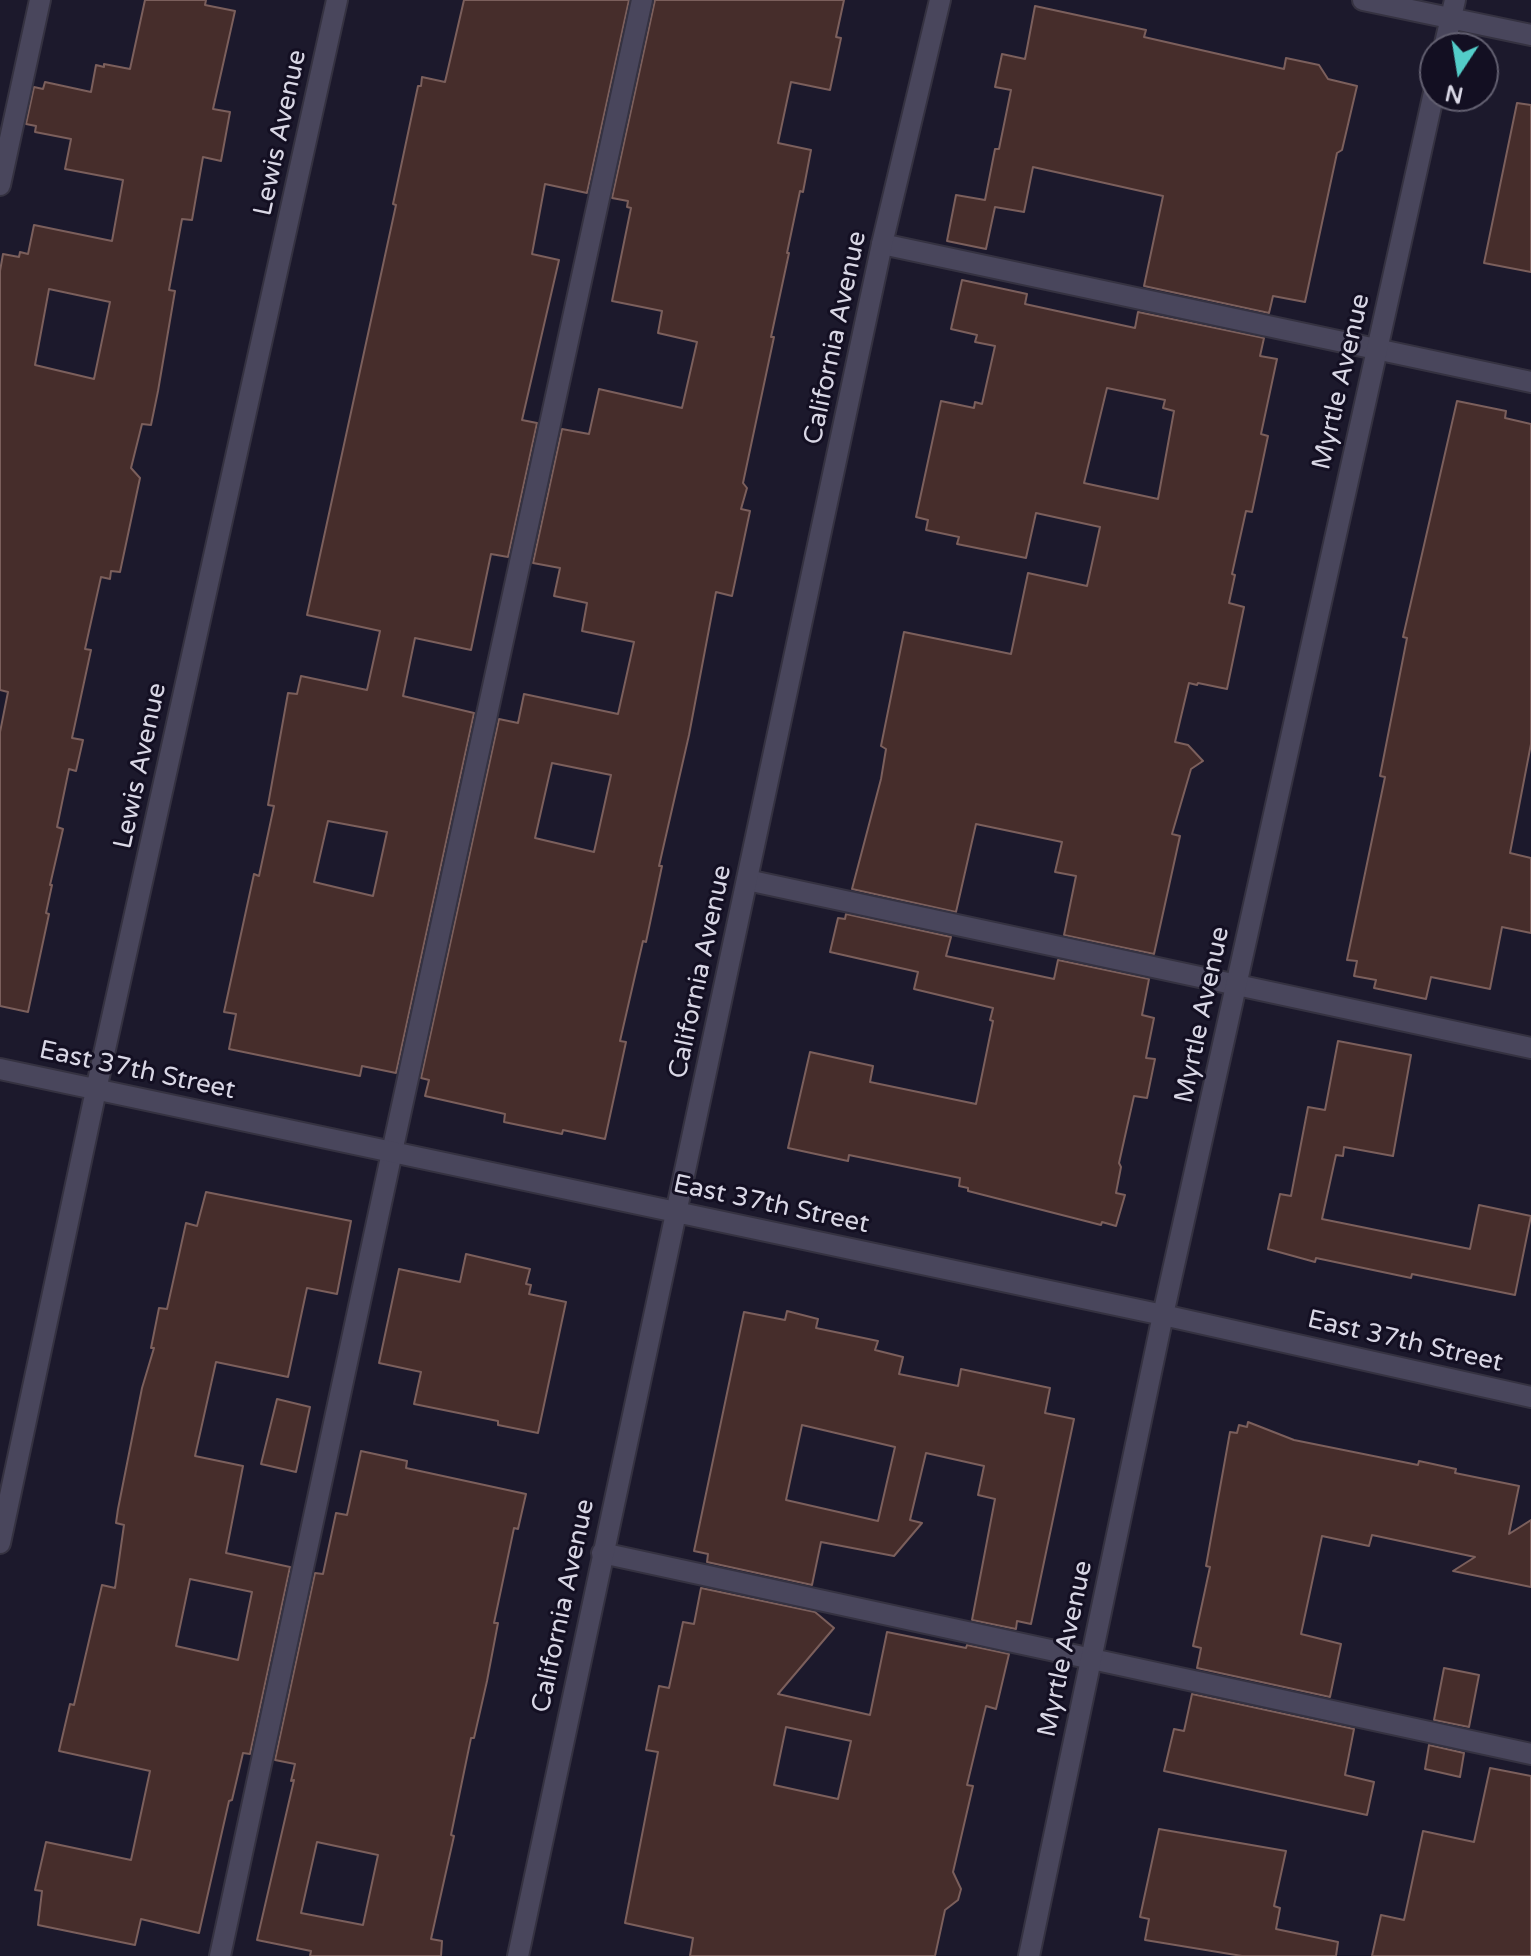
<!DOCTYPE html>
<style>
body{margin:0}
#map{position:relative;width:1531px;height:1956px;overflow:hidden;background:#1c192c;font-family:"Varela Round",sans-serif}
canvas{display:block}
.north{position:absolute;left:1419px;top:32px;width:80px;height:80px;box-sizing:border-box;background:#130f22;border:2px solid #625f70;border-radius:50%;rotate:192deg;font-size:22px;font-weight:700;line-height:32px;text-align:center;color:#d9d7e5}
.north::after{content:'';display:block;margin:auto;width:28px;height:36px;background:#53cdc9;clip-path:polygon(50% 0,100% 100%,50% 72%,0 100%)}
</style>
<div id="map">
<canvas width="1531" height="1956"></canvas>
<div class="north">N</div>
</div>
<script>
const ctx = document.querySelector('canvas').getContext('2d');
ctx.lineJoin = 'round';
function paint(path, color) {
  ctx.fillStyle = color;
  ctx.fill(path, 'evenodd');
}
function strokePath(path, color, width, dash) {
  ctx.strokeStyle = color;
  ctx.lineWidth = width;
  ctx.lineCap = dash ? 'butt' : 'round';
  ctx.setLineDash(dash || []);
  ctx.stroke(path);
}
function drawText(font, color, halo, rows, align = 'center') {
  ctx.font = font + ' "Varela Round",sans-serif';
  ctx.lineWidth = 6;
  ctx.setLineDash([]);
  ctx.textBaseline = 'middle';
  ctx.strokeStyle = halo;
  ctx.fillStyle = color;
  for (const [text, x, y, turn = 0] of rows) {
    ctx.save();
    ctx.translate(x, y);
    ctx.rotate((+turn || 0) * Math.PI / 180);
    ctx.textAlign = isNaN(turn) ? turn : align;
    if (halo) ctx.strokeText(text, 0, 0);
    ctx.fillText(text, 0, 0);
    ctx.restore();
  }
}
const building = new Path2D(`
 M 145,0 L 206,0 L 205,5 L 235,11 L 213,109 L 230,112 L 221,161 L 203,157 L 192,220 L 182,219 L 169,290 L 175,291 L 158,391 L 151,425 L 142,424 L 131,468 L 140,478 L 120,572 L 111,571 L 110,579 L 101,577 L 85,649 L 91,650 L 72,738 L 83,740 L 76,771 L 69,769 L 57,827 L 63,829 L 50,885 L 52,885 L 46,913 L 49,914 L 28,1012 L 0,1006 L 0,732 L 8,692 L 0,690 L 0,271 L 3,254 L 19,257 L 20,252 L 28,254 L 34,225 L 112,241 L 123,180 L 65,169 L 71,139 L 35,132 L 36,126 L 26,124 L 34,87 L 43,89 L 45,82 L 91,92 L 96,65 L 104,67 L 104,64 L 130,69 ZM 49,289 L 110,302 L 94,379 L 35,365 Z
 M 464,0 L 629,0 L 587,193 L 545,184 L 532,254 L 559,260 L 522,420 L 537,423 L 508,557 L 491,554 L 471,650 L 415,638 L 403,696 L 474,713 L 396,1073 L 362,1066 L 360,1076 L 229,1049 L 236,1014 L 224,1012 L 254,874 L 259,876 L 274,806 L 268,805 L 288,693 L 297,694 L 301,676 L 367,690 L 380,631 L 307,615 L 396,205 L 393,204 L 418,86 L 421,86 L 422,77 L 445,82 ZM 328,821 L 387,832 L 373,896 L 314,882 Z
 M 655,0 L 844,0 L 836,37 L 841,38 L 830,90 L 791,82 L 778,143 L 811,150 L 803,192 L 800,191 L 787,253 L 789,253 L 771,337 L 774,337 L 743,483 L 747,488 L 741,509 L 750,511 L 732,596 L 716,592 L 689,735 L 659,866 L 662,866 L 646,942 L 643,941 L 620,1041 L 626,1042 L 605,1139 L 563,1130 L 562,1134 L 504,1122 L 505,1114 L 425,1096 L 429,1080 L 421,1078 L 499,719 L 518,723 L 524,694 L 618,714 L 634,642 L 582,631 L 587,603 L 554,596 L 560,568 L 533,563 L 562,429 L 589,434 L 599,389 L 682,408 L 697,342 L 658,333 L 662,311 L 612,301 L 631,208 L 627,207 L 628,201 L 612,198 ZM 552,763 L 611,775 L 594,852 L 535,838 Z
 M 1035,6 L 1146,30 L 1144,37 L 1284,69 L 1286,58 L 1319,65 L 1328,79 L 1357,86 L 1342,150 L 1337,153 L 1305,302 L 1273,296 L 1269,313 L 1144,286 L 1163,196 L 1033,167 L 1024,212 L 995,207 L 986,249 L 947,241 L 956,195 L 985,200 L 995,149 L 999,149 L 1011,90 L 995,87 L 1002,54 L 1025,59 Z
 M 1517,103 L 1531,105 L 1531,272 L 1484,263 Z
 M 962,280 L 1027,294 L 1025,304 L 1135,328 L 1138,312 L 1264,338 L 1260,356 L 1277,359 L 1261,434 L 1268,436 L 1252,512 L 1246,511 L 1232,574 L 1235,575 L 1229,603 L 1244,607 L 1227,689 L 1198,683 L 1197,685 L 1189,683 L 1175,742 L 1188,745 L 1203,761 L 1191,769 L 1172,834 L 1180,836 L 1154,954 L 1064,935 L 1076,876 L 1055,872 L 1062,842 L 976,824 L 956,912 L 852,889 L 881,779 L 886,749 L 881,746 L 904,632 L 1011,654 L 1028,573 L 1087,586 L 1100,527 L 1036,513 L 1026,558 L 957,544 L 959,537 L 926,530 L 928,520 L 916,517 L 941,401 L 974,408 L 975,402 L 982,404 L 995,346 L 975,342 L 977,335 L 951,329 ZM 1107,388 L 1165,400 L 1163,408 L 1174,411 L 1158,499 L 1084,483 Z
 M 1457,401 L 1506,411 L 1505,418 L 1531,424 L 1531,744 L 1510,853 L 1531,858 L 1531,933 L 1502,927 L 1490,989 L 1431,977 L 1426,999 L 1374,988 L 1376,980 L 1354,976 L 1357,961 L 1347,960 L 1385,777 L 1380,776 L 1407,638 L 1403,637 Z
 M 846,914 L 951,937 L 946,956 L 1054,979 L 1058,960 L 1149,979 L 1142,1015 L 1154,1018 L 1146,1058 L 1155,1059 L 1147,1098 L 1134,1096 L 1119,1163 L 1121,1167 L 1116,1193 L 1125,1195 L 1116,1226 L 1102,1222 L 1101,1225 L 968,1191 L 968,1188 L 959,1186 L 960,1178 L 849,1155 L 848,1161 L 788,1148 L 810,1052 L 873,1066 L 870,1082 L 976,1104 L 993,1021 L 990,1020 L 993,1008 L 914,989 L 918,972 L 830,952 L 838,918 L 845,919 Z
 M 1338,1041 L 1411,1055 L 1393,1156 L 1344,1147 L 1343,1156 L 1336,1155 L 1322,1219 L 1470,1249 L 1479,1205 L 1531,1216 L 1515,1295 L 1412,1274 L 1411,1278 L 1316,1258 L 1315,1262 L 1268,1249 L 1280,1194 L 1291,1196 L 1308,1107 L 1325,1110 Z
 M 206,1192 L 351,1221 L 337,1294 L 307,1288 L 288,1377 L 216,1362 L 195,1456 L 243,1466 L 226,1553 L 290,1567 L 250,1754 L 243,1753 L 232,1800 L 229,1801 L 199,1933 L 141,1919 L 135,1945 L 38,1925 L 42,1891 L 35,1890 L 46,1842 L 131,1860 L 150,1771 L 59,1751 L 70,1704 L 74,1705 L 102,1585 L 115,1588 L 124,1525 L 116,1523 L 118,1509 L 142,1388 L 154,1348 L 151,1348 L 159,1308 L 167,1309 L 186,1223 L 197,1226 ZM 190,1579 L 252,1592 L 238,1660 L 176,1646 Z
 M 466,1254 L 530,1269 L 526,1284 L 531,1285 L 529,1294 L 566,1302 L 538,1433 L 498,1425 L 498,1421 L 414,1404 L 421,1372 L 379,1363 L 399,1269 L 460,1282 Z
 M 787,1311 L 818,1319 L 816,1328 L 878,1341 L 875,1350 L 903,1357 L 899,1374 L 958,1386 L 961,1369 L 1050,1388 L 1045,1413 L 1074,1419 L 1031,1624 L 1017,1621 L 1016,1629 L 972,1620 L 995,1499 L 978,1495 L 984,1466 L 926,1453 L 910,1520 L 922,1523 L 894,1556 L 821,1542 L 812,1585 L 707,1562 L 708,1554 L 694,1551 L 744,1312 L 785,1320 ZM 802,1425 L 895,1447 L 878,1521 L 786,1500 Z
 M 277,1399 L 310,1407 L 296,1472 L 261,1464 Z
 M 1248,1422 L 1294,1440 L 1418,1465 L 1419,1461 L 1456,1469 L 1455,1473 L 1519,1486 L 1509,1534 L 1531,1520 L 1531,1587 L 1453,1571 L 1475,1557 L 1372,1535 L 1369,1546 L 1322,1536 L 1301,1634 L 1341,1644 L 1330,1697 L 1197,1668 L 1201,1648 L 1193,1646 L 1210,1567 L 1206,1566 L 1230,1432 L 1237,1433 L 1239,1425 L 1247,1427 Z
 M 361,1451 L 407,1461 L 406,1468 L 526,1494 L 518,1529 L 514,1528 L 494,1623 L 498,1623 L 487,1681 L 474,1738 L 471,1738 L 451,1835 L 454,1836 L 431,1939 L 442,1941 L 441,1956 L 310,1956 L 311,1951 L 257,1940 L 294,1780 L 291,1781 L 295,1764 L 275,1760 L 315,1573 L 323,1574 L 336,1513 L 347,1515 ZM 317,1842 L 378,1855 L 363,1925 L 301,1913 Z
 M 701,1588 L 815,1612 L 834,1628 L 778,1694 L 870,1715 L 887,1632 L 966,1648 L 967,1645 L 1009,1654 L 996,1709 L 986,1706 L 967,1785 L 973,1786 L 953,1872 L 961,1889 L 958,1900 L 945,1910 L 935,1956 L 690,1956 L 693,1938 L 625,1923 L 658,1752 L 646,1750 L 659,1686 L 669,1688 L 683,1622 L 694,1624 ZM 786,1727 L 851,1741 L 838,1799 L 774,1785 Z
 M 1444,1668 L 1479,1675 L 1469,1727 L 1434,1720 Z
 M 1192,1694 L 1354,1729 L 1345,1775 L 1374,1782 L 1367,1815 L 1164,1771 L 1174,1729 L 1184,1731 Z
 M 1429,1745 L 1464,1753 L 1460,1777 L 1425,1769 Z
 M 1490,1768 L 1531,1776 L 1531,1956 L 1372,1956 L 1381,1915 L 1404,1920 L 1423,1831 L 1474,1842 Z
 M 1159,1829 L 1286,1851 L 1274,1906 L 1280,1908 L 1276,1929 L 1338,1942 L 1336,1956 L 1242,1956 L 1145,1940 L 1149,1919 L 1140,1917 Z`);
paint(building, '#462d2b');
strokePath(building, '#7b5f5c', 2);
const service = new Path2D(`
 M 0,185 L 40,0
 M 882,244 L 1531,382
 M 747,880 L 1531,1048
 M 602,1553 L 1531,1754
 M 220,1956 L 392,1152 L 642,0`);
const minor = new Path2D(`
 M 1363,0 L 1531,35
 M 1444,48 L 1455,0
 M 0,1069 L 1163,1315 L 1531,1397
 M 0,1543 L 96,1090 L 337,0
 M 518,1956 L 882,244 L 940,0
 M 1029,1956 L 1163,1315 L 1435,88`);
strokePath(service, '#353241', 24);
strokePath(minor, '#353241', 24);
strokePath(service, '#49465c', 20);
strokePath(minor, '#49465c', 20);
drawText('26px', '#d9d7e5', '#130f22', [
 ["Lewis Avenue",281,133,-78],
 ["California Avenue",836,338,-78],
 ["Myrtle Avenue",1342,382,-77],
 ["Lewis Avenue",141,766,-78],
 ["California Avenue",701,972,-78],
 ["Myrtle Avenue",1203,1015,-78],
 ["East 37th Street",137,1071,12],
 ["East 37th Street",771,1205,12],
 ["East 37th Street",1405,1342,13],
 ["California Avenue",564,1606,-78],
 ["Myrtle Avenue",1066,1649,-78]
]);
</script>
